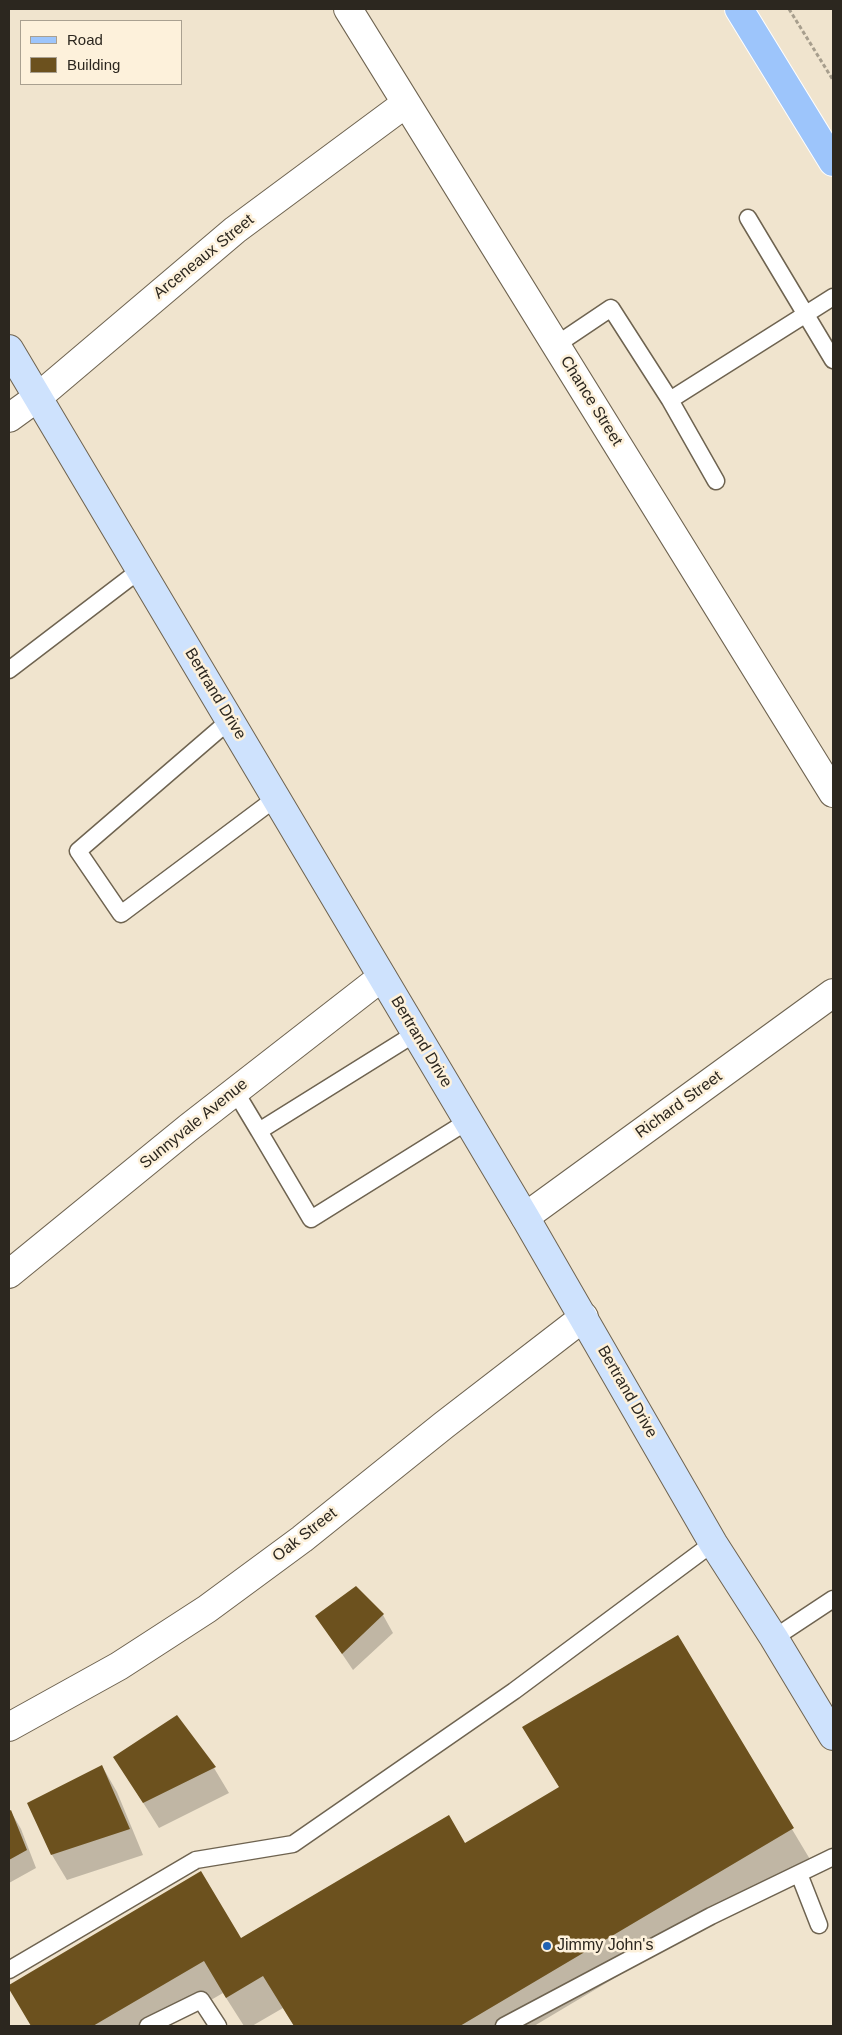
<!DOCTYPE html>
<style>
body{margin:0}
#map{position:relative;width:842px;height:2035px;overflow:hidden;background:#f0e4ce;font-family:Helvetica,sans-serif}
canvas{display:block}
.frame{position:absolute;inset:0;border:10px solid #2c271f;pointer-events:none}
.legend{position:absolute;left:20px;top:20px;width:162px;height:65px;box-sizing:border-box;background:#fdf1db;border:1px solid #a9a090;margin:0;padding:6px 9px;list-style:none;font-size:15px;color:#2c271f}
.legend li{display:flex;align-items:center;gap:10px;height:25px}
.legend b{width:25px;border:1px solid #a9a090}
</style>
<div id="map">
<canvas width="842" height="2035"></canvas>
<div class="frame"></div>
<ul class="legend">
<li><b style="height:6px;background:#9dc5fb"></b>Road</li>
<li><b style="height:14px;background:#6c511e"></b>Building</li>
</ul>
</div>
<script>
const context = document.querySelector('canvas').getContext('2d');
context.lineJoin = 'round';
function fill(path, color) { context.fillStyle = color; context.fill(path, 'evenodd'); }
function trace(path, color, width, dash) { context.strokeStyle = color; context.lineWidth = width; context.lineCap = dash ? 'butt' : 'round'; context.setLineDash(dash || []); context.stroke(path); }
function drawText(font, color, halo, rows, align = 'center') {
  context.font = font + ' Helvetica,sans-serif'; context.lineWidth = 5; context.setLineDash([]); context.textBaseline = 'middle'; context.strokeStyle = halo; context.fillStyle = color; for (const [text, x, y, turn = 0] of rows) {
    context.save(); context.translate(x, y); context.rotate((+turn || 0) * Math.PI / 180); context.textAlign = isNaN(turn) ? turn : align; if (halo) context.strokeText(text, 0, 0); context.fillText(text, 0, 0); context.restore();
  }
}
const shadow = new Path2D(`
 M383,1615L393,1633L353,1670L317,1617Z
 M677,1637L811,1861L534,2026H294L283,2008L252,2026H244L223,1993L166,2026H32L9,1987L200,1873L241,1940L465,1845L560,1788L543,1760Z
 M177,1716L214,1768L229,1793L159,1828L115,1758Z
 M102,1766L117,1792L143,1855L67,1880L52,1855Z
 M11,1812L21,1829L36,1868L9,1883V1813Z`);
const building = new Path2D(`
 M356,1586L384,1614L342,1654L315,1616Z
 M678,1635L794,1828L460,2026H294L263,1976L226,1998L204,1961L93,2026H31L9,1989V1985L201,1871L241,1938L449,1815L465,1843L559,1787L522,1727Z
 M177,1715L216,1767L143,1803L113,1757Z
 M102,1765L130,1829L51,1855L27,1803Z
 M11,1810L27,1850L9,1860V1811Z`);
const path = new Path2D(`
 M789,9L833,80`);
const lane = new Path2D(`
 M748,218L833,360
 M556,345L611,308L670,400L833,297
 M670,400L716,481
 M9,670L140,570
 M230,720L78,851L121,914L276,798
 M416,1033L259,1131L311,1219L468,1121
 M235,1091L259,1131
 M774,1638L833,1599
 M799,1874L819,1925
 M9,1970L196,1860L293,1844L514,1691L713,1543
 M148,2026L201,2000L218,2026
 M504,2026L711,1916L833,1857`);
const street = new Path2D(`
 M348,9L833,793
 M9,418L38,397L235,230L405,104
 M525,1217L833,993
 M9,1274L188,1128L382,977
 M9,1727L119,1666L207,1609L302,1539L444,1425L584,1317`);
const secondary = new Path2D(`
 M9,349L525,1217L713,1543L774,1638L833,1736`);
const primary = new Path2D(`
 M739,9L833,162`);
const markers = [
 [547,1946,5,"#1f62b2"]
];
const streetNames = [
 ["Arceneaux Street",204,257,-39],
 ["Chance Street",591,401,58],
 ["Bertrand Drive",215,694,59],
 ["Bertrand Drive",421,1042,59],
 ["Richard Street",679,1105,-36],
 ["Sunnyvale Avenue",194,1124,-39],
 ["Bertrand Drive",627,1392,60],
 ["Oak Street",305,1535,-38]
];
const poiNames = [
 ["Jimmy John's",557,1946]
];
fill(shadow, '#0003');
fill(building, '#6c511e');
trace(lane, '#6e6350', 19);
trace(street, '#6e6350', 30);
trace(secondary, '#6e6350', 30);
trace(primary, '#fff', 30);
trace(path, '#a79e8d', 3, [4, 2.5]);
trace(lane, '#fff', 16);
trace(street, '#fff', 28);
trace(secondary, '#cee2fd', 28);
trace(primary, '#9dc5fb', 28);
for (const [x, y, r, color] of markers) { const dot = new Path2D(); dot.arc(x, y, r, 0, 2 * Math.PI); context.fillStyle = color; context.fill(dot); trace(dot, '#fdf1db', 2); }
drawText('16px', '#2c271f', '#fdf1db', streetNames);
drawText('16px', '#2c271f', '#fdf1db', poiNames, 'left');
</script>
